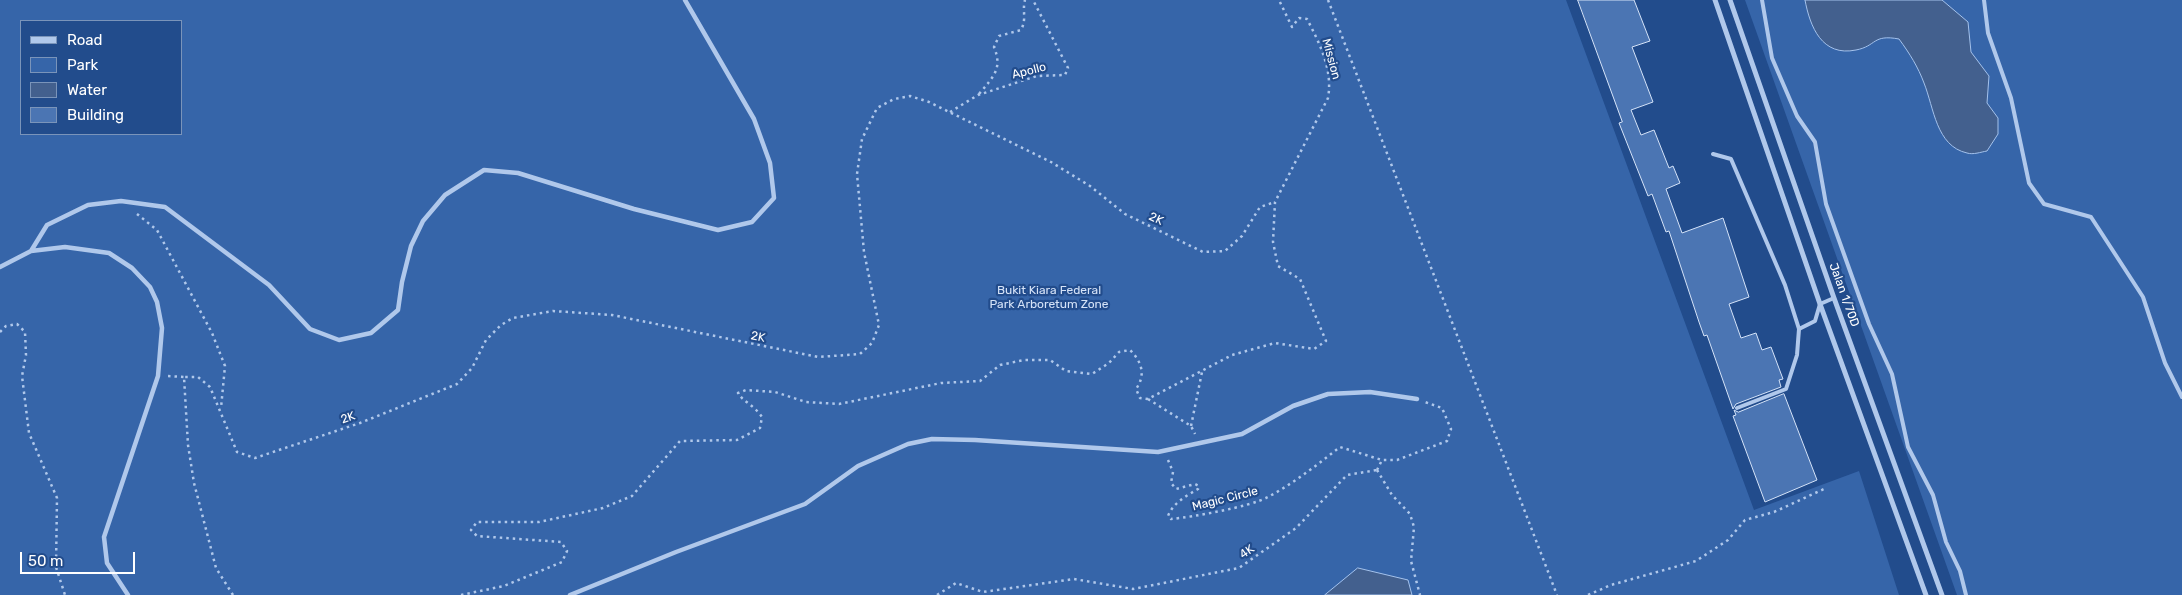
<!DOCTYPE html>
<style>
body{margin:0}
#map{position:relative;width:2182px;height:595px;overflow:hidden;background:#224c8c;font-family:Rubik,sans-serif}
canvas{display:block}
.legend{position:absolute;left:20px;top:20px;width:162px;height:115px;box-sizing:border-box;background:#224c8c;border:1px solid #7a94ba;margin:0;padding:6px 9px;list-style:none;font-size:15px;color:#fff}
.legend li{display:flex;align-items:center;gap:10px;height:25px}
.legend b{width:25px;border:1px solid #7a94ba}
.scale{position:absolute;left:20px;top:552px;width:115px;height:22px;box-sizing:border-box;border:2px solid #fff;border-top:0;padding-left:6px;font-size:15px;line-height:18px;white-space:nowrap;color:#fff;-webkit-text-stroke:4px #224c8c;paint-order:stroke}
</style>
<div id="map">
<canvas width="2182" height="595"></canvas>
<ul class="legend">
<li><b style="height:6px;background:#b0c8eb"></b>Road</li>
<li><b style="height:14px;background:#3665a9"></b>Park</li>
<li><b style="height:14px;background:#43608e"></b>Water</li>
<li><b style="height:14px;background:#4b75b3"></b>Building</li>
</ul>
<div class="scale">50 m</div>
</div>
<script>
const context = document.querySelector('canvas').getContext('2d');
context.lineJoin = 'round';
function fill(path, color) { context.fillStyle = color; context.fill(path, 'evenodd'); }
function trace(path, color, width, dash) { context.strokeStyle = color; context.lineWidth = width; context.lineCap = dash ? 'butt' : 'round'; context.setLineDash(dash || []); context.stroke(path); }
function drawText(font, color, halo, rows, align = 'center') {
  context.font = font + ' Rubik,sans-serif'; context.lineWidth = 4.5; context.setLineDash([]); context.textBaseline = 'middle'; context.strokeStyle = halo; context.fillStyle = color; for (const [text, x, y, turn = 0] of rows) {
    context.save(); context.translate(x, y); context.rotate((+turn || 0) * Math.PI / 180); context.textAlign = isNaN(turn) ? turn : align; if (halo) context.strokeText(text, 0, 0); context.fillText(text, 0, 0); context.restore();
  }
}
const green = new Path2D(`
 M0,0H1566L1754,510L1859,471L1899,595H0ZM21,21H181V134H21Z
 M1745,0H2182V595H1957Z`);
const water = new Path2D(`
 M1805,0H1942L1968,22L1971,52L1989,76L1987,103L1998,118V134L1987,151C1981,152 1973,155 1967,153C1936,146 1934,108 1924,83C1918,67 1910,54 1899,39C1872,34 1877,46 1856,50C1822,57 1810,27 1805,0Z
 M1358,568L1408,580L1412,595H1325Z`);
const building = new Path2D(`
 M1578,0H1634L1650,41L1632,47L1653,102L1631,110L1641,135L1654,130L1669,168L1673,166L1680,183L1666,189L1682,233L1723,218L1749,297L1729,304L1741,338L1756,333L1762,350L1771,347L1783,379L1779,380L1781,387L1736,404L1733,409L1707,335L1704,336L1699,322L1669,231L1666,232L1652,194L1648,196L1619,123L1622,122Z
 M1784,394L1817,480L1765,502L1733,416L1736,415L1734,410L1738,412Z`);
const path = new Path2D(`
 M1328,0L1557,595
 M979,94C993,77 1003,69 994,47L999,36L1021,30C1027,19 1022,11 1025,0
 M950,112L978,95L1037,76L1065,75L1068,68L1033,0
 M137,214L157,230L212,333L225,366L221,408
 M0,332L6,326L17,324L25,332L26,355L22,376L29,433L57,498L56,567L65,595
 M168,376L184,377
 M1148,399L1191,426L1195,434
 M1191,426L1202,372
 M1168,460L1173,472L1171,483L1176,489L1195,484L1199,486L1198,489C1186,496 1173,503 1168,516L1171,519C1193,517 1249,507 1268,497C1294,483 1317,465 1340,447L1382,460
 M1377,470L1382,460H1397L1447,441L1451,429L1442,408L1425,402
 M1377,470L1392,495L1410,514L1414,527L1411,561L1420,595
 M233,595L216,568L194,483L188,445L184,377H198L210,387L237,452L255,458L360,423L457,384L472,368L486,340L501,325L513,318L553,311L612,315L818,357L860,354L872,343L879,325L864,252L857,174L862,139L877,108L894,99L910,96L929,102L1051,162L1090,186L1125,214L1203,252L1225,251L1242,236L1260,207L1275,202
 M461,595L504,586L562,562L567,551L561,542L477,536L471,530L477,522H539L603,508L632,496L680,441L737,440L760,428L762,417C755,406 741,400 738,393L746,390L775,392L806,402L839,404L941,383L980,381L1000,365L1024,360H1050L1066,371L1092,374L1109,363L1119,352L1130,350C1142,362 1146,375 1136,389L1140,398L1148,399L1232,355L1275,343L1314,349L1326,341L1300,279L1278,266L1273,242L1275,202L1328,98C1333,70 1320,44 1307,19L1299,18L1292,27L1279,0
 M937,595L956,583L983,592L1074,579L1133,589L1239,568L1296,528L1347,475L1377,470
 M1588,595L1611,585L1696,561L1728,540L1745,520L1774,512L1824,489`);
const service = new Path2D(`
 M1762,0L1772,58L1797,116L1815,142L1826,204L1869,324L1892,374L1908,447L1933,495L1946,542L1960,571L1966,595
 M1984,0L1988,33L2011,98L2029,183L2044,204L2091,217L2143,297L2165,363L2182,397
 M1713,154L1731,159L1785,285L1799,329L1797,355L1786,389L1737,408
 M1799,329L1815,321L1820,304L1834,298`);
const pedestrian = new Path2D(`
 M31,251L47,225L88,205L121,201L165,207L269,285L310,329L339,340L371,333L398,310L402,282L411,246L423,221L445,195L484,170L518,173L634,209L718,230L752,222L774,198L770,163L754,119L685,0
 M0,267L31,251L65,247L109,253L132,268L150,287L157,302L162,328L158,376L104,537L107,563L128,595
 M570,595L676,552L805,504L858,466L908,444L932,439L975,440L1158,452L1242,434L1293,406L1328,394L1370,392L1417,399`);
const minor = new Path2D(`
 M1715,0L1820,304L1926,595
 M1730,0L1834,298L1942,595`);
const streetNames = [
 ["Mission",1331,59,75],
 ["Apollo",1029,71,-14],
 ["2K",1156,219,26],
 ["Jalan 1/70D",1844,295,70],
 ["2K",758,337,11],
 ["2K",348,418,-19],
 ["Magic Circle",1225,499,-14],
 ["4K",1247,552,-36]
];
const parkNames = [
 ["Bukit Kiara Federal",1049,291],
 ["Park Arboretum Zone",1049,305]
];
fill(green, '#3665a9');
fill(water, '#43608e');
trace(water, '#a4c2ec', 1);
fill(building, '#4b75b3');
trace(building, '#d5e3f8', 1);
trace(path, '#b0c8eb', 2.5, [2.5, 4]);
trace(service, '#b0c8eb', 4);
trace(pedestrian, '#b0c8eb', 4.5);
trace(minor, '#b0c8eb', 5);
drawText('12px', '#fff', '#224c8c', streetNames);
drawText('12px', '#d5e3f8', '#224c8c', parkNames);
</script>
